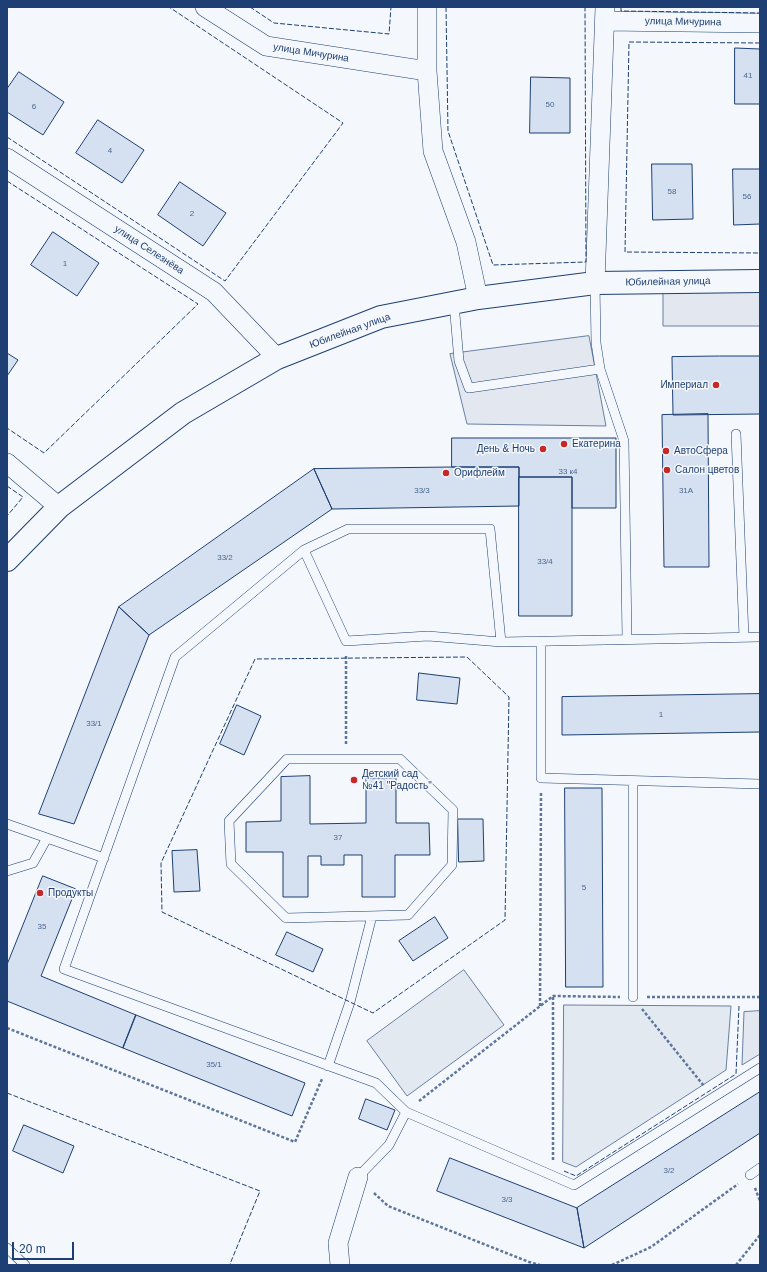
<!DOCTYPE html>
<meta charset="utf-8">
<style>
body{margin:0}
#map{position:relative;width:767px;height:1272px;overflow:hidden;background:#f4f7fb;font-family:Helvetica,sans-serif}
canvas{display:block}
.frame{position:absolute;inset:0;border:8px solid #1d3f73;pointer-events:none}
.scale{position:absolute;left:12px;top:1242px;width:62px;height:18px;box-sizing:border-box;border:2px solid #1d3f73;border-top:0;padding-left:5px;font-size:12px;line-height:14px;white-space:nowrap;color:#1d3f73;-webkit-text-stroke:3px #f4f7fb;paint-order:stroke}
</style>
<div id="map">
<canvas width="767" height="1272"></canvas>
<div class="frame"></div>
<div class="scale">20 m</div>
</div>
<script>
const context = document.querySelector('canvas').getContext('2d');
context.lineJoin = 'round';
function fill(path, color) { context.fillStyle = color; context.fill(path, 'evenodd'); }
function trace(path, color, width, dash) { context.strokeStyle = color; context.lineWidth = width; context.lineCap = dash ? 'butt' : 'round'; context.setLineDash(dash || []); context.stroke(path); }
function drawText(font, color, halo, rows, align = 'center') {
  context.font = font + ' Helvetica,sans-serif'; context.lineWidth = 3; context.setLineDash([]); context.textBaseline = 'middle'; context.strokeStyle = halo; context.fillStyle = color; for (const [text, x, y, turn = 0] of rows) {
    context.save(); context.translate(x, y); context.rotate((+turn || 0) * Math.PI / 180); context.textAlign = isNaN(turn) ? turn : align; if (halo) context.strokeText(text, 0, 0); context.fillText(text, 0, 0); context.restore();
  }
}
const green = new Path2D(`
 M464,970L504,1025L407,1096L367,1041Z
 M564,1005L731,1006L726,1070L576,1167L563,1162Z`);
const parking = new Path2D(`
 M760,290V326H663V291Z
 M589,336L606,426L467,424L450,354Z
 M760,1011V1054L742,1065L744,1012Z`);
const building = new Path2D(`
 M735,48L760,49V104H735Z
 M19,72L64,102L43,135L7,112V89Z
 M531,77L570,78V133H530Z
 M98,120L144,150L122,183L76,153Z
 M652,164H692L693,219L653,220Z
 M733,169H760V224L734,225Z
 M180,182L226,213L203,246L158,215Z
 M53,232L99,263L77,296L31,265Z
 M7,353L18,360L7,376Z
 M720,356H760V414L673,415L672,357Z
 M708,414L709,567H664L662,415Z
 M452,438H616V508H572V477H519V467H452Z
 M452,467H519V506L332,509L314,469Z
 M314,469L332,509L149,635L119,607Z
 M519,477H572V616H519Z
 M119,607L149,635L74,824L39,814Z
 M419,673L460,678L457,704L417,700Z
 M760,694V732L562,735V697Z
 M237,705L261,716L244,755L220,744Z
 M310,776V824L366,823V778H396V823H429L430,855H395V897H362V855H344V865H321V856H308V897H283V852H246V822L281,821V777Z
 M565,788H602L603,987H566Z
 M458,819H483L484,861L459,862Z
 M197,850L200,891L174,892L172,851Z
 M43,876L76,889L41,976L136,1015L123,1048L7,1001V965Z
 M435,917L448,938L413,961L399,941Z
 M287,932L323,949L313,972L276,955Z
 M136,1015L305,1083L292,1116L123,1048Z
 M760,1092V1133L584,1248L577,1208Z
 M366,1099L395,1110L387,1130L359,1119Z
 M24,1125L74,1146L63,1173L13,1151Z
 M450,1158L577,1208L584,1248L437,1191Z`);
const path = new Path2D(`
 M346,744V655
 M553,997V1160
 M647,997H760
 M540,1006L541,793
 M642,1009L704,1086
 M7,1028L295,1142L322,1079
 M419,1101L553,996L620,997
 M755,1188L760,1201
 M374,1193L388,1206L529,1262L540,1265
 M612,1265L651,1247L738,1184
 M736,1265L760,1235`);
const lane = new Path2D(`
 M595,283L596,343L600,369L624,441L627,639
 M454,303L459,361L469,388L600,369
 M736,434L744,637
 M304,550L346,641L428,636L501,642L760,637
 M541,641V778L760,784
 M501,642L490,529H348L304,550L175,657L64,969L376,1083L406,1112L574,1185L760,1068
 M287,759H400L453,810L452,865L408,915L286,918L231,864L229,821Z
 M7,824L104,858
 M7,871L33,863L47,838
 M633,997V782
 M328,1066L350,1002L372,916
 M750,1175L760,1168
 M358,1177L389,1145L406,1112
 M7,1248L25,1265`);
const street = new Path2D(`
 M205,7L266,46L427,71
 M427,7V71L433,151L466,242L478,298
 M605,21L760,23
 M7,158L214,292L277,358
 M595,283L605,7
 M7,463L59,507
 M340,1265L338,1243L358,1177`);
const secondary = new Path2D(`
 M7,560L59,507L183,413L277,358L381,317L478,298L595,283L760,281`);
const fence = new Path2D(`
 M250,7L274,23L389,34L391,7
 M446,7L448,131L493,265L586,262L585,7
 M621,7V11L760,13
 M760,43L629,42L625,252L760,253
 M7,137L225,281L343,123L169,7
 M7,181L198,304L44,453L7,428
 M7,486L23,497L7,516
 M467,657L509,697L505,920L373,1013L162,912L161,863L255,659Z
 M7,1093L260,1191L230,1264L233,1265
 M564,1171L576,1176L736,1074L739,1006`);
const markers = [
 [716,385,4,"#c62828"],
 [564,444,4,"#c62828"],
 [543,449,4,"#c62828"],
 [666,451,4,"#c62828"],
 [667,470,4,"#c62828"],
 [446,473,4,"#c62828"],
 [354,780,4,"#c62828"],
 [40,893,4,"#c62828"]
];
const numberNames = [
 ["41",748,76],
 ["50",550,105],
 ["6",34,107],
 ["4",110,151],
 ["58",672,192],
 ["56",747,197],
 ["2",192,214],
 ["1",65,264],
 ["33 к4",568,472],
 ["33/3",422,491],
 ["31А",686,491],
 ["33/2",225,558],
 ["33/4",545,562],
 ["1",661,715],
 ["33/1",94,724],
 ["37",338,838],
 ["5",584,888],
 ["35",42,927],
 ["35/1",214,1065],
 ["3/2",669,1171],
 ["3/3",507,1200]
];
const streetNames = [
 ["улица Мичурина",683,22,1],
 ["улица Мичурина",311,53,9],
 ["улица Селезнёва",149,250,33],
 ["Юбилейная улица",668,282,-1],
 ["Юбилейная улица",350,331,-20]
];
const poiNames = [
 ["Империал",708,385,"right"],
 ["Екатерина",572,444],
 ["День & Ночь",535,449,"right"],
 ["АвтоСфера",674,451],
 ["Салон цветов",675,470],
 ["Орифлейм",454,473],
 ["Детский сад",362,774],
 ["№41 \"Радость\"",362,786],
 ["Продукты",48,893]
];
fill(green, '#e3e9f0');
trace(green, '#687fa3', 1);
fill(parking, '#e3e8f0');
trace(parking, '#687fa3', 1);
fill(building, '#d5e0f0');
trace(building, '#1d3f73', 1);
trace(lane, '#1d3f73', 10);
trace(street, '#1d3f73', 20);
trace(secondary, '#1d3f73', 24);
trace(path, '#5e769c', 2.5, [3, 2]);
trace(lane, '#f4f7fb', 9);
trace(street, '#f4f7fb', 19);
trace(secondary, '#f4f7fb', 22);
trace(fence, '#1d3f73', 1, [5, 2]);
for (const [x, y, r, color] of markers) { const dot = new Path2D(); dot.arc(x, y, r, 0, 2 * Math.PI); context.fillStyle = color; context.fill(dot); trace(dot, '#f4f7fb', 1.5); }
drawText('8px', '#4b6792', null, numberNames);
drawText('10px', '#1d3f73', '#f4f7fb', streetNames);
drawText('10px', '#1d3f73', '#f4f7fb', poiNames, 'left');
</script>
